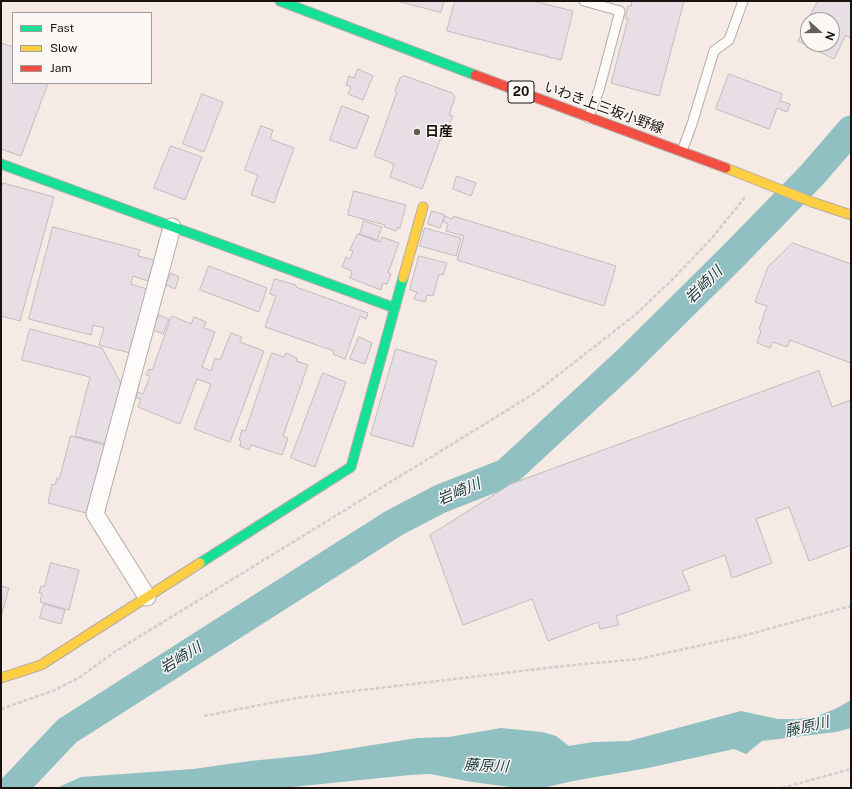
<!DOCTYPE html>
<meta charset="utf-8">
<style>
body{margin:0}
#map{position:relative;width:852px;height:789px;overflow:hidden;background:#f5eae4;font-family:"Public Sans",sans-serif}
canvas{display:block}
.frame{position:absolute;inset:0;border:2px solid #19120e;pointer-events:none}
.legend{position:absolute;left:12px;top:12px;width:140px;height:72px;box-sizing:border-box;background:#fcf8f6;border:1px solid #a19c99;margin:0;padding:5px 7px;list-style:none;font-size:12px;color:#19120e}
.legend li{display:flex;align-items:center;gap:8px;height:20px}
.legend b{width:20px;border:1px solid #a19c99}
.north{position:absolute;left:800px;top:12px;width:40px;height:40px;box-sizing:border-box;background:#fcf8f6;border:1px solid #a19c99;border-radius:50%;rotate:111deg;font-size:11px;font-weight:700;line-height:16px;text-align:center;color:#19120e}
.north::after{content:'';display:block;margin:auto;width:14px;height:18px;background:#665e59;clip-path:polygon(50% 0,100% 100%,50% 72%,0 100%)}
</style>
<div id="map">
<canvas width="852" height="789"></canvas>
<div class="frame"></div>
<ul class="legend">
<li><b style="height:5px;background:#16e098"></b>Fast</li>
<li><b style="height:5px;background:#ffcf43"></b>Slow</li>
<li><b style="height:5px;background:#f24e42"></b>Jam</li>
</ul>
<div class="north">N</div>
</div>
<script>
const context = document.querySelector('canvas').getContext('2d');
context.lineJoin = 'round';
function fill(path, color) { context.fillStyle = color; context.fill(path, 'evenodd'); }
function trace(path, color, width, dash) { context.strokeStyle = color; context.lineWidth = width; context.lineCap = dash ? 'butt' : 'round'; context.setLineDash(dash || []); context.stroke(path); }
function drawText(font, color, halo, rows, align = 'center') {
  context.font = font + ' "Public Sans","Noto Sans JP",sans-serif'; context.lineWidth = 3; context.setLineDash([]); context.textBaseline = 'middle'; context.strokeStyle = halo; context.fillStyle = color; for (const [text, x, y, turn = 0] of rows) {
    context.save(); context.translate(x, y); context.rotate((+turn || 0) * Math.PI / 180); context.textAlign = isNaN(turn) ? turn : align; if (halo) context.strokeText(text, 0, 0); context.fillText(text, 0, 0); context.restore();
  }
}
const water = new Path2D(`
 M851,700V728L836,732L762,741L746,754L734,749L648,768L573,781L547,787H510L472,782L430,774L410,775L282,788H52L59,787L81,777L193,769L250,761L310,755L417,738L449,737L501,728L542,732L556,736L569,746L593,742L629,741L741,711L778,719H796L815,717L837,708Z`);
const river = new Path2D(`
 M13,788L67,731L394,523L440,499L506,473L626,362L735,254L812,175L851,130`);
const building = new Path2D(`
 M397,1H444L441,12Z
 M455,1H533L573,11L561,60L447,31Z
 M632,1H684L659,96L611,83L628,19L625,18L628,6H631Z
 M818,1H851V38L846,35L834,59L798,41L808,21V44H832V20H808Z
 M1,43L13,47V83H48L21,156L1,149Z
 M358,69L373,76L363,100L348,94L351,87L346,85L349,76L354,78Z
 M729,74L782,94L780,101L790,104L787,112L777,108L769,129L716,109Z
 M405,76L452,93L455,97L449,115L453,116L449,125L446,124L422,189L390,177L394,164L374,156L397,92L395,91L400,78Z
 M202,94L223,102L204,152L183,144Z
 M342,106L369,116L356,149L330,140Z
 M261,126L273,130L270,139L294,148L274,203L251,195L258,175L245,170Z
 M171,146L202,157L185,200L154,188Z
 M457,176L476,183L471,196L453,189Z
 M3,183L54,197L20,321L1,316V190Z
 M354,191L406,205L400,228H397L396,231L384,227L385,225L348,215Z
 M432,211L445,215L440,228L428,224Z
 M445,216L452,219L453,216L616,266L604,306L457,260L464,236L446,231L448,224L444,222Z
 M364,221L382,227L377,240L360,234Z
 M53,227L140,250L138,256L154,260L148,281L133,276L131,284L147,289L130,353L99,345L104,328L93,325L91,335L29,319Z
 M425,228L461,238L456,256L420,246Z
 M358,234L380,242L382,237L399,243L388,273L391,274L387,284L383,283L381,290L350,278L352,271L342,267L346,257L350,259L353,251L350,250Z
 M793,243L851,264V363L790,340L787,347L773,342L770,348L757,343L761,331L759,329L767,306L755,302L768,267Z
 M419,256L447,263L443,275L439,274L433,296L427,295L425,302L414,299L417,292L410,290Z
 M209,266L267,288L259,312L200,290Z
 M171,273L179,277L175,289L166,285Z
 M275,279L296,285V287L368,313L366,319L360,316L345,359L333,354L334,351L265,327L276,296L270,294Z
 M159,315L169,319L163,334L153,330Z
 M172,316L191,324L194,317L206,322L204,328L215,332L202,367L211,371L215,358L220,360L231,333L242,337L240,342L264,351L230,442L194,429L211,384L197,379L180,424L138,407L141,399L136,398L138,392L143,394L150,376L146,375L149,369L152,370Z
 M30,329L102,348L121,383L106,444L75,436L90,377L22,360Z
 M359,337L372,343L365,364L350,359Z
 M396,349L437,361L413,447L371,435Z
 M272,353L284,357L286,353L297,358L296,361L308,365L283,436L288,438L282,455L251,445L249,450L240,446L241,441L239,440L242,430L245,431Z
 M819,371L832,407L851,400V545L809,561L789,507L756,519L772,563L732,578L725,555L682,571L690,590L616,616L619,625L600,629L598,622L548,641L532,599L463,625L430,535L511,484Z
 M323,373L346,382L315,467L291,458Z
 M71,436L105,445L86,513L48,503L52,484L55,485L57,478L59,479Z
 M51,563L79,570L69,610L40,602L42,593H39L41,586L44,587Z
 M1,586L9,588L1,617Z
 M44,604L65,610L61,624L40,618Z`);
const path = new Path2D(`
 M1,709L55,690L80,677L116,651L535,393L635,315L674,278L711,239L746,196
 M204,716L296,698L563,666L639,659L743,636L851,606
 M782,788L851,769`);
const lane = new Path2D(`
 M584,1L620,11L599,90L588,118
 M682,151L692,124L714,51L729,40L743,1`);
const street = new Path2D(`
 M147,597L95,514L172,227`);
const fast = new Path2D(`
 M280,1L475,75
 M1,164L395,308
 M200,563L351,467L403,278`);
const slow = new Path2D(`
 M726,168L812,202L851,215
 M403,278L423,207
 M1,678L41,665L200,563`);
const jam = new Path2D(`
 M475,75L726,168`);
const markers = [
 [417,132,4,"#665e59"]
];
const shields = [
 [521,92,26]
];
const shieldNames = [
 ["20",521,92]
];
const streetNames = [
 ["いわき上三坂小野線",604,108,20]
];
const poiNames = [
 ["日産",425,132]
];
const waterNames = [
 ["岩崎川",704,285,-45],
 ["岩崎川",459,492,-23],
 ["岩崎川",181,658,-32],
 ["藤原川",807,727,-13],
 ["藤原川",486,766,3]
];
fill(water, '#90c0c2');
trace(river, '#90c0c2', 29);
fill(building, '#e7dee6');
trace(building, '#c2bcbd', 1);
trace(lane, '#b5aca8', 11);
trace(street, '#b5aca8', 19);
trace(fast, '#b5aca8', 11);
trace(slow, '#b5aca8', 11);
trace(jam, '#b5aca8', 11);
trace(path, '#d1cfcd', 2.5, [4, 2]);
trace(lane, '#fefcfb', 9);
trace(street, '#fefcfb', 17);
trace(fast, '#16e098', 9);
trace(slow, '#ffcf43', 9);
trace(jam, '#f24e42', 9);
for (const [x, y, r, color] of markers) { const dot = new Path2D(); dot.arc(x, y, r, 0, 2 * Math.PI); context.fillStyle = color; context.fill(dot); trace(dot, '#fcf8f6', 1.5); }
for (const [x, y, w] of shields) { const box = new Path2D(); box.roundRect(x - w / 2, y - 11, w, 22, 3); context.fillStyle = '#fcf8f6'; context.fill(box); trace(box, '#19120e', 1); }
drawText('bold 13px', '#19120e', null, shieldNames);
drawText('14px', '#19120e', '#fcf8f6', streetNames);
drawText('bold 14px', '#19120e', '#fcf8f6', poiNames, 'left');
drawText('italic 15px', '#173b3e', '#fcf8f6', waterNames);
</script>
